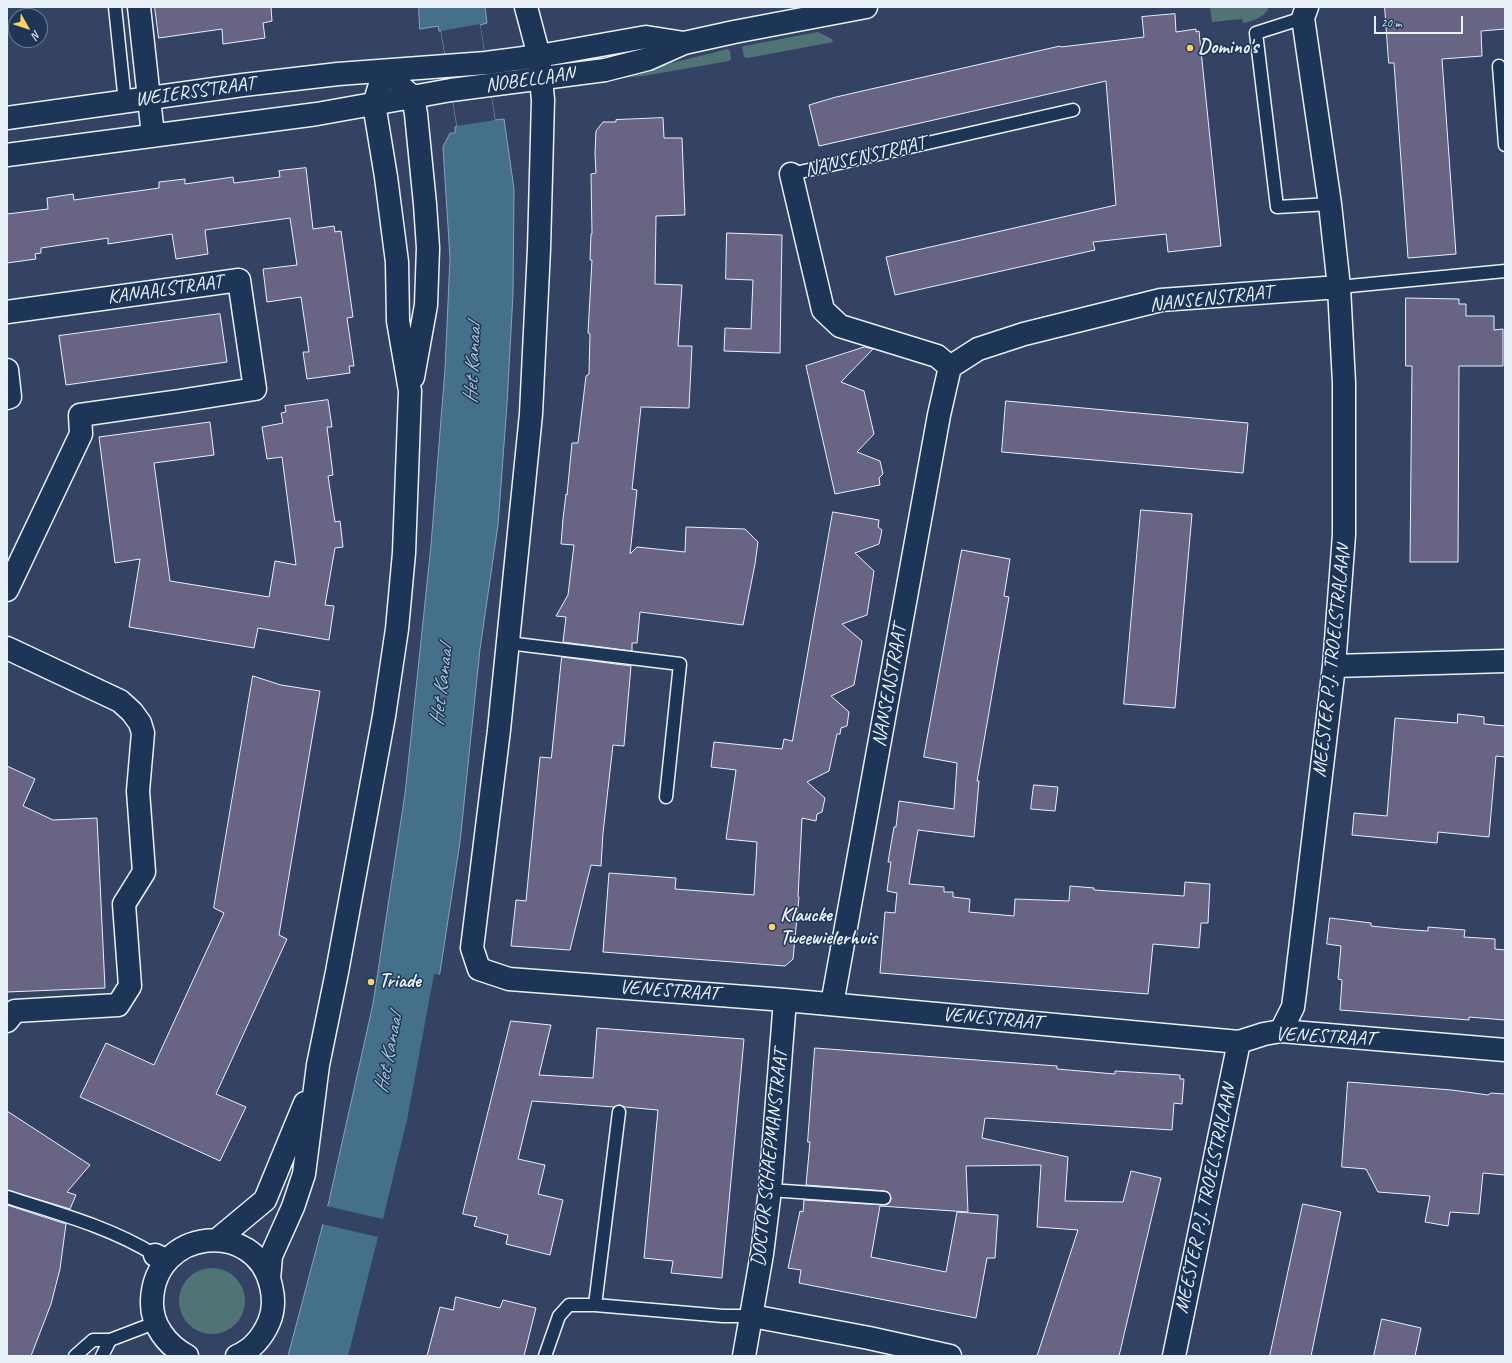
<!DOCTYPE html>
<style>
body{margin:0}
#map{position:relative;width:1512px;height:1363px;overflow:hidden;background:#344364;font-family:Caveat,sans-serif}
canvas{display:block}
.frame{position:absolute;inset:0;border:8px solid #e8f1f8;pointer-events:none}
.north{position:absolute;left:8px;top:8px;width:40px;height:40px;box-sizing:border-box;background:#1d3557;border:1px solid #6e8097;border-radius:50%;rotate:129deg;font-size:11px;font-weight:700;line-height:16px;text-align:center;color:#e8f1f8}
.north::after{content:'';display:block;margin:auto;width:14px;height:18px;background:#ffd166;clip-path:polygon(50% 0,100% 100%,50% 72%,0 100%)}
.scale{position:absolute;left:1374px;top:16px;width:89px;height:18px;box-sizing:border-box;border:2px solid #e8f1f8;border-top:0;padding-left:5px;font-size:12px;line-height:14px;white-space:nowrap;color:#e8f1f8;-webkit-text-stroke:3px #1d3557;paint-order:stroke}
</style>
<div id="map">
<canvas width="1512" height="1363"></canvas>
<div class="frame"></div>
<div class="north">N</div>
<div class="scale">20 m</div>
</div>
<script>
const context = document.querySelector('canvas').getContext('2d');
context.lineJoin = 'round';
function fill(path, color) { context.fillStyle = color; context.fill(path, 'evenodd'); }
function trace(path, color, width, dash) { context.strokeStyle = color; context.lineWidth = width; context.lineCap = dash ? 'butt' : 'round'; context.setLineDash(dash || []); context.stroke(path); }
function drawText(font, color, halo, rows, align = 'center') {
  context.font = font + ' Caveat,sans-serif'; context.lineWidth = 3; context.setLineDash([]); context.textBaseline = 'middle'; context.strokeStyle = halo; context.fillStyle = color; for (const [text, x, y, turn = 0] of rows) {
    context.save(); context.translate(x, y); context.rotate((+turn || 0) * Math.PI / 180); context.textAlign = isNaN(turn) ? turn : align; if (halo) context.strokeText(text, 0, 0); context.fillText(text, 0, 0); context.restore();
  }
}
const green = new Path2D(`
 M1210,7H1267L1268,10C1261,18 1254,21 1243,23L1242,19L1212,22Z
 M818,32L832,39L833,42L748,58L744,57L742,47L744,46Z
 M728,49L730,51L731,59L729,61L643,76L603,80Z
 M179 1301a33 33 0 1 1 66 0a33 33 0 1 1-66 0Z`);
const water = new Path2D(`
 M419,7H485L487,23L480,25L495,120L504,119L514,189L513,294L507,404L498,525L480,649L460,842L440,972L403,1150L353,1356H288L329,1201L373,1004L405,794L431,545L445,369L450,258L443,147L450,133H455V127L457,126L441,31H439L438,26L420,29Z`);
const pier = new Path2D(`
 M480,24L495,120L457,126L441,31Z
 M434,974L441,975L405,1150L355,1356H348L378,1237L322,1224L326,1206L383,1219L407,1120Z`);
const building = new Path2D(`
 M155,7H271L272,21L263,23L265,38L223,44L222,29L159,38Z
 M1385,7H1505V29L1481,31L1482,56L1442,59L1456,254L1408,258L1394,63H1389Z
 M1175,14L1176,32L1196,29V32L1199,31L1221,246L1168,252L1166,234L1093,242L1095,250L895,295L886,257L1116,205L1106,81L819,146L809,105L836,97L1060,46L1061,47L1144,37L1142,17Z
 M663,118L664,138H682L685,215L656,216L655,284L682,285L678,346H692L689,408L641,407L632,489L637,490L630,554L637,547L685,552L686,527L745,529L758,542L755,564L743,625L640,612L637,643H632V651L563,642L566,617L556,616L568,595L574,545L561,544L563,519L566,494L567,495L572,443H578L586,376L589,374L590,334L588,333L592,260H590L591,234H592L591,174L596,173L595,154L596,131L603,122H616V120Z
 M306,168L313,229L334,226L335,232L341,231L353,317L347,318L354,366H349L350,373L307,379L303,352H309L301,297L267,302L263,269L297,265L290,218L205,230L208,254L176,259L172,234L108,244V238L41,248V253L35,254L36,259L7,263V214L48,209L47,198L73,194L74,200L159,188V182L185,179V184L233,177L234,183L280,177L279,171Z
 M727,233L782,235L780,353L724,351L725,328L751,329L752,304L753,280L726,279Z
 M1406,298L1459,299V304H1466V316H1494V330L1503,329V366H1459L1458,562H1410L1412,366H1406Z
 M220,314L227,362L66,385L59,336Z
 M865,347L873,349L841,382L864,391L874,434L857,452L880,461L883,474L879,478L880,485L835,494L806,366Z
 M328,400L332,427H327L333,475L328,476L335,522L340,521L343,547L335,548L325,605L334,606L329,640L258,628L254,648L129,627L140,559L115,563L99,437L210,422L214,455L154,463L170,581L269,597L275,561L296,565L282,457L267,459L262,427L283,423L281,413L286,412L285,406Z
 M1006,401L1248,423L1243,473L1002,452Z
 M1141,510L1192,514L1175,708L1124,704Z
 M833,512L879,520L878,527L882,530L879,544L855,553L874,571L867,615L842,624L862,641L854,685L831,696L849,712L847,726L841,728L840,734H837L829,771L807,782L825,798L822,812L817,814L816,821L802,818L798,897H799L793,959L785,966L603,952L609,873L676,878L675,889L754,895L757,842L726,839L736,770L711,767L714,742L782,749L784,739L792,741Z
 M962,550L1010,559L1004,596L1009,597L977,781H979L974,837L918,830L909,884L944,887V892H953V897L970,899L969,912L1014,916L1015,899L1069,901L1070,886L1094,888V890L1184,896L1185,882L1210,884L1208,923H1201L1199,948L1153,944L1148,994L880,973L885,912L895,913L897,893L887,891L891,862H888L894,827H896L899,801L954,809L957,763L924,757Z
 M562,657L631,666L624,746L613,745L603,833L601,866L591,865L570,950L511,946L516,900L526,901L540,757L551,758Z
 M253,676L281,685L320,691L279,935L287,939L216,1094L246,1107L220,1161L80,1097L106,1043L154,1065L224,913L214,908Z
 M1458,714L1484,717V724L1505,726V757L1496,756L1489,837L1438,832L1437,843L1352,835L1354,813L1387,816L1395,718L1457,723Z
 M7,766L35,779L23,806L53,820L97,818L105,988L7,992Z
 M1034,785L1058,787L1055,811L1031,809Z
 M1330,918L1371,923V926L1400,929L1428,931V927L1465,930L1464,937L1495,939V949L1505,950V1020L1469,1017V1020L1340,1010L1342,980L1338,979L1341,946L1327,944Z
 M511,1021L551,1025L539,1075L593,1078L597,1028L744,1039L722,1278L671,1273L673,1261L644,1258L658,1110L625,1107L620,1105L614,1107L532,1101L518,1159L545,1165L538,1194L563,1200L550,1255L506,1244L508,1235L474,1226L477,1217L463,1214Z
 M815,1048L1057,1066V1069L1115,1074V1071L1180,1075V1079H1184L1182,1104L1174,1103L1172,1130L985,1118L982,1138L1068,1157L1065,1201L1123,1202L1131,1171L1161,1178L1119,1356H1037L1078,1230L1037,1227L1041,1165L966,1166L968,1212L880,1206L871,1257L946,1272L957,1212L998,1215L995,1258H987L976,1318L799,1283L801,1270L788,1268L800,1211L803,1212L804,1200L883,1205L890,1202L891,1198L888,1192L885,1191L806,1185L810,1142H808Z
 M1348,1082L1452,1090L1488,1095L1491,1093L1505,1094V1175L1483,1173L1479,1214L1450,1212L1448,1226L1425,1222L1430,1196L1378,1192L1366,1169L1342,1167Z
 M7,1111L90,1165L67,1192L76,1195L70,1209L7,1190Z
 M1303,1204L1341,1212L1317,1327L1311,1356H1270Z
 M7,1205L66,1224L60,1269L51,1304L31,1356H7Z
 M456,1297L500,1308L503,1300L536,1308L524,1356H427L440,1307L453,1310Z
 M1382,1319L1421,1328L1415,1356H1374Z`);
const lane = new Path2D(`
 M115,7L125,102
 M1303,18L1256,33L1277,207L1330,204
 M1499,66L1505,145
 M791,174L1073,110
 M1339,287L1505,271
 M508,643L680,664L666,797
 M619,1112L595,1305L723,1316H752
 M770,1190L884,1198
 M7,1197C57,1213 110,1227 155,1255
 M75,1356L93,1340H110L144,1327
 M102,1356L110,1340
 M545,1356L559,1316L569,1305H595`);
const street = new Path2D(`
 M139,7L153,135
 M526,7L539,56L543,100L539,249L531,414L499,730L472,948L479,969L509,979L785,1000L1239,1042L1264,1034L1281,1031L1505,1050
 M791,174L823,310L840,326L937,356L950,367
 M7,312L239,280L255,389L179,401L80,415L81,434L7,590
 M7,370L10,397L7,398
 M7,648L120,701L132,712L140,723L143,733L138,791L144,872L124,904L130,986L118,1005L15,1011L7,1021
 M1334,666L1505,661
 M832,1004L939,415L950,367L978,349L1024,334L1161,300L1339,287
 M1281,1031L1293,1007L1295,992L1334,666L1344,535V383L1339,287L1330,204L1303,18L1307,7
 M155,1255L166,1260
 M752,1316L869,1338L950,1356
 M744,1356L762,1254L770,1190L785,1000
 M1174,1356L1239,1042`);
const secondary = new Path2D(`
 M401,87L413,97L416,114L425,204L428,248L426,305L413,377
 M7,118L243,85L338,74L486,63L539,56L646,37L684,43
 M7,155L317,114L451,90L605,70L648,59L684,43L734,32L866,7
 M217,1240L265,1200L305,1103
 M269,1279L271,1256L293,1207L304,1174L318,1065L337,972L384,716L397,629L404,553L410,391L398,321L397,262L386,177L374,104L384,72
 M187,1356C167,1345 151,1325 152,1301C154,1228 256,1218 271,1286C274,1298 274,1310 269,1322C263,1336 252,1350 237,1356`);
const markers = [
 [1190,48,4,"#ffd166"],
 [772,927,4,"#ffd166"],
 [371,982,4,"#ffd166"]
];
const poiNames = [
 ["Domino's",1198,48],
 ["Klaucke",780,916],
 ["Tweewielerhuis",780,939],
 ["Triade",379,982]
];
const streetNames = [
 ["NOBELLAAN",530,80,-8],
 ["WEIERSSTRAAT",195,92,-8],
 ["NANSENSTRAAT",865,157,-13],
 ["KANAALSTRAAT",165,290,-8],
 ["NANSENSTRAAT",1211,299,-6],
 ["MEESTER P.J. TROELSTRALAAN",1332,661,-84],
 ["NANSENSTRAAT",890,686,-80],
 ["VENESTRAAT",669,991,4],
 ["VENESTRAAT",992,1019,5],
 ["VENESTRAAT",1325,1037,3],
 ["DOCTOR SCHAEPMANSTRAAT",770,1158,-84],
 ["MEESTER P.J. TROELSTRALAAN",1206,1199,-78]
];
const waterNames = [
 ["Het Kanaal",473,364,-87],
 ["Het Kanaal",442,686,-83],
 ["Het Kanaal",389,1054,-79]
];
fill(green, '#507475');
fill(water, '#45708c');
trace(water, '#86a4b7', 1);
fill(pier, '#344364');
fill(building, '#686483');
trace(building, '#e8f1f8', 1);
trace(lane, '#e8f1f8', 15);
trace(street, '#e8f1f8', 25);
trace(secondary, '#e8f1f8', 25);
trace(lane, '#1d3557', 12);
trace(street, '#1d3557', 22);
trace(secondary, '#1d3557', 22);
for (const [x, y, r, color] of markers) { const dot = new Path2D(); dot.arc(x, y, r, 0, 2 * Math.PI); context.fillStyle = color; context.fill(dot); trace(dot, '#1d3557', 1.5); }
drawText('bold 20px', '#e8f1f8', '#1d3557', poiNames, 'left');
drawText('20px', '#e8f1f8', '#1d3557', streetNames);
drawText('italic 21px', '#afc4d2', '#1d3557', waterNames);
</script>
